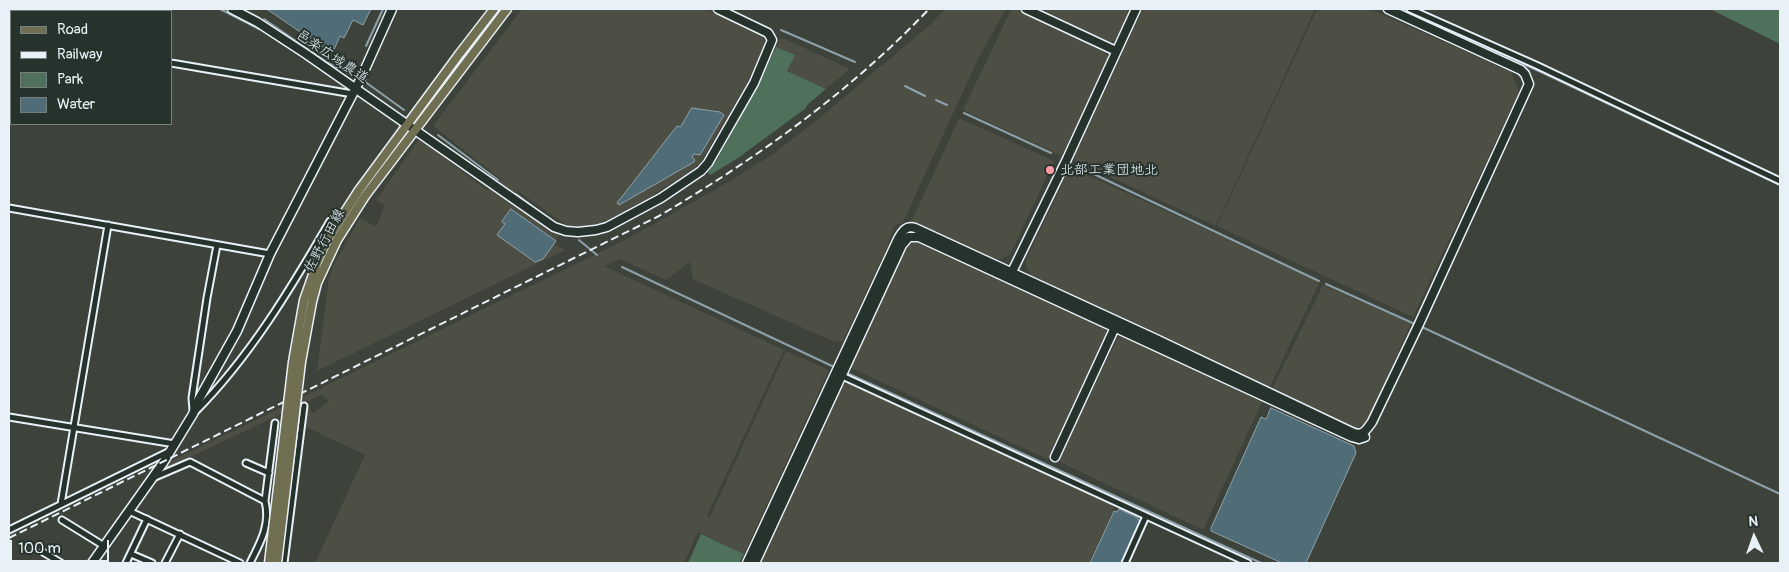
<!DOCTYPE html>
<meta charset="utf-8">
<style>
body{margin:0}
#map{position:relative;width:1789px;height:572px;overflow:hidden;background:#3d433a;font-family:Pangolin,sans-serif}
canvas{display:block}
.frame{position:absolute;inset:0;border:10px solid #e8f1f8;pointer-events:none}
.legend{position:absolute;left:10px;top:10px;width:162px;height:115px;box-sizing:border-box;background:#26332d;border:1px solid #747f7e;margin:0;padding:6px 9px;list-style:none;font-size:15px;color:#e8f1f8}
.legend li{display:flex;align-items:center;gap:10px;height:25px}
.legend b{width:25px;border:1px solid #747f7e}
.north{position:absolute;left:1729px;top:512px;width:50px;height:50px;-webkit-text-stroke:4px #26332d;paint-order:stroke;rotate:357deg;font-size:14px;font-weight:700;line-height:20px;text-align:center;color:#e8f1f8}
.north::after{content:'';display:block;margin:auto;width:18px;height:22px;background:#e8f1f8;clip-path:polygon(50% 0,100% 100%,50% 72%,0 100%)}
.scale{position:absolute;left:10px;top:540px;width:99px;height:22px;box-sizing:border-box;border:2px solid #e8f1f8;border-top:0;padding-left:6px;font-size:15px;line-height:18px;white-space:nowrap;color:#e8f1f8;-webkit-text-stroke:4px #26332d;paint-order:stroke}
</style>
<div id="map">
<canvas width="1789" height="572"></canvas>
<div class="frame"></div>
<ul class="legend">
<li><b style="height:6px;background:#716f52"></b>Road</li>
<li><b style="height:6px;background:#e8f1f8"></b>Railway</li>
<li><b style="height:14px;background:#4f715c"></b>Park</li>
<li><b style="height:14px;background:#506c76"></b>Water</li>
</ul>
<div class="north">N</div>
<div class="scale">100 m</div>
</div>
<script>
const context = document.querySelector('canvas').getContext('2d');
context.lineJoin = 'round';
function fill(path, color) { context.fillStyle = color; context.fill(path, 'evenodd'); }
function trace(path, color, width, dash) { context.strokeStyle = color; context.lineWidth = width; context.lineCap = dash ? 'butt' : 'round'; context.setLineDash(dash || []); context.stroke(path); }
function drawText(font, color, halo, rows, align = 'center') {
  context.font = font + ' Pangolin,"Klee One",sans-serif'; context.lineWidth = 4; context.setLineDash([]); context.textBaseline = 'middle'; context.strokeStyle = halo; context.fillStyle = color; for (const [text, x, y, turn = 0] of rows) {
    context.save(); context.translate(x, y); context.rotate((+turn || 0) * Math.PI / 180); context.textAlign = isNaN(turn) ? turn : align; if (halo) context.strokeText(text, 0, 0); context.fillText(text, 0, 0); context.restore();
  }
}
const built = new Path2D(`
 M522,9H706L763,35L765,43L747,83L702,160L695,168L647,199L605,222L581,228H570L518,191L514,196L497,184L501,179L433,126Z
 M945,9H1006L980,55L903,222L894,226L887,247L843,341L835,342L693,279L690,262L666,280L620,259L604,266L784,350L707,516L710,517L786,351L829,370L744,554L698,532L684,563H315L365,455L304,426L307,405L313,413L329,401L321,395L161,471L167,463L625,240L720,187L773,154L816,121L931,24Z
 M1017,9L1105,50L1108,57L1062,156L963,110L1011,10Z
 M1036,9H1131L1116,40L1110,42Z
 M1143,9H1315L1216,226L1075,161L1074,157Z
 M1317,9H1370L1511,72L1519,92L1413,317L1217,226Z
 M780,39H785L850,69L826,89L787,71L794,55L776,47Z
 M961,119L1054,161L1010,255L997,260L911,222L958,121Z
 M418,141H423L486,190L494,189L560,235L554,244L565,250L317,371L329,278L334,265L360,218L376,227L385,205L376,200Z
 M1070,167L1318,281L1319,284L1269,388L1030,275L1025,262Z
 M916,242L1105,328L1107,336L1049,460L851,368L905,246Z
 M1323,285L1411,323L1366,425L1358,429L1272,389Z
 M1123,336L1262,402L1203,530L1058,461L1117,339Z
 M849,383L1115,506L1089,563H761L843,385Z`);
const green = new Path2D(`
 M1710,9H1780V44Z
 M776,47L795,55L787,71L826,89L807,105L806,108L738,158L710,175L708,172L717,160L760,81Z
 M701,534L744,554L739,563H688Z`);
const water = new Path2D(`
 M267,9H371L363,25L353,20L344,38L340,36L333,52L321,46Z
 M692,108L720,112L724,115L700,155L694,154L692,157L695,160L694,162L619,205L617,203L677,126L680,127Z
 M511,209L556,241L543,259L535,262L497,235L505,224L502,222Z
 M1271,408L1354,446L1356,453L1306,563H1282L1211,531V528L1261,417L1266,419Z
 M1119,509L1138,518L1140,523L1121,563H1090L1114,511L1117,512Z`);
const stream = new Path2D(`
 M220,9L259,29
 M1402,9L1541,72L1780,185
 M264,19L328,63L352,75
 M781,30L855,62
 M366,46L383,9
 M364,81L404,110
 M905,86L925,96
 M936,100L947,105
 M964,113L1051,153
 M438,135L498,180
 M1079,167L1319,281
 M516,194L551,220
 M579,240L597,255
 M622,267L832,366
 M1326,284L1417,325
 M1422,327L1780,494
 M847,373L1261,563`);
const street = new Path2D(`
 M1410,9L1536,65L1780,181
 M9,35L11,36
 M171,63L353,94
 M9,208L270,254
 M840,375L1248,563
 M193,410L192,398L207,298L217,245
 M195,412C250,357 291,288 330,221
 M9,417L175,444
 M246,463L269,473
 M155,477L190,462L265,501C271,525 260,543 250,563
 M265,501L275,423
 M61,504L108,225
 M129,511L240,563
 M62,520L104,546
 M9,530L170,451
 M43,552L61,563
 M131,554L152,563
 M126,563L147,519
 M165,563L180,534
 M284,563L304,406
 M1125,563L1146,516`);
const secondary = new Path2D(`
 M232,9L257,22L306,54L554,227L566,231L578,232L596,230L607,227L661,198L701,171L708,163L754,83L772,40L768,33L718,9
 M1026,9L1116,51
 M1010,276L1067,159L1136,9
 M1055,457L1116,325
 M92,563L163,463L193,414L199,399L237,331L270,254L361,78L392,9
 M747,563L898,239C902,232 906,225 915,228L1156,339L1352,432C1363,437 1366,430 1372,422L1419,324L1529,84L1525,74L1521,70L1388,9
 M755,563L902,245L909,237H919L1352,437L1359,439L1365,437`);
const primary = new Path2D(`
 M359,190L460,53L494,9
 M365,196L507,9`);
const rail = new Path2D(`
 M9,538L659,216C757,158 850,92 929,9`);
const primaryBridge = new Path2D(`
 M269,563L293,362L304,300L318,260L329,237L359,190
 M277,563L301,362L312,302L317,283L337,240L365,196`);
const markers = [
 [1050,170,5,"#ff9aa2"]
];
const streetNames = [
 ["邑楽広域農道",332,57,34],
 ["佐野行田線",325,241,-62]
];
const poiNames = [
 ["北部工業団地北",1060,170]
];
fill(built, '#4d4e44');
fill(green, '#4f715c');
fill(water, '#506c76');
trace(water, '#8da1aa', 1);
trace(stream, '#8da1aa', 2);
trace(street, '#e8f1f8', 9);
trace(secondary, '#e8f1f8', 11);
trace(primary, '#e8f1f8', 11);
trace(street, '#26332d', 5);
trace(secondary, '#26332d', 8);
trace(primary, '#716f52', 8);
trace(rail, '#e8f1f8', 2, [8, 4]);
trace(primaryBridge, '#e8f1f8', 11, []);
trace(primaryBridge, '#716f52', 8);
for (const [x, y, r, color] of markers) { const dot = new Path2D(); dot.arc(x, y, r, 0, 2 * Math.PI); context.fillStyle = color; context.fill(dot); trace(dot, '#26332d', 2); }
drawText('14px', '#e8f1f8', '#26332d', streetNames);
drawText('14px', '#e8f1f8', '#26332d', poiNames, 'left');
</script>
